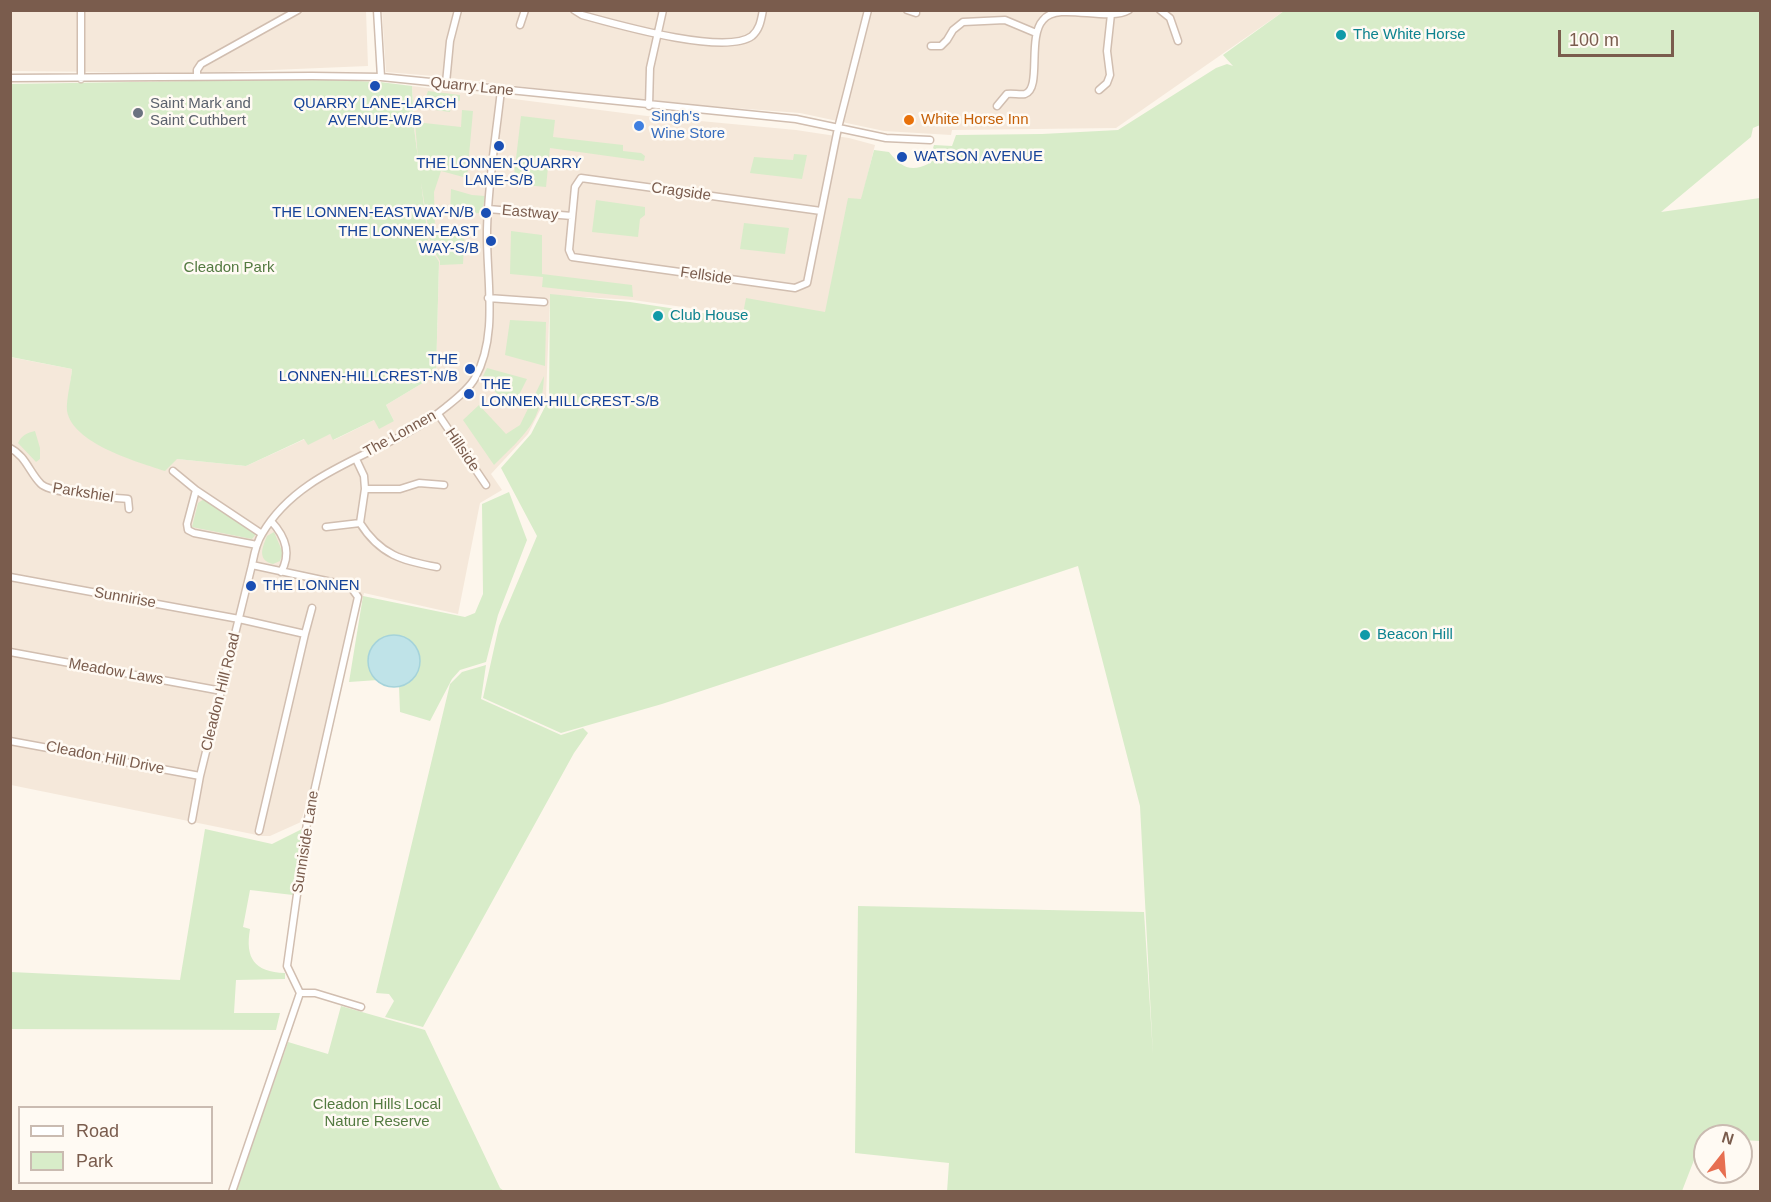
<!DOCTYPE html>
<style>
body{margin:0}
#map{position:relative;width:1771px;height:1202px;overflow:hidden;background:#fdf6ec;font-family:Arial,sans-serif}
canvas{display:block}
.frame{position:absolute;inset:0;border:12px solid #7a5c4d;pointer-events:none}
.legend{position:absolute;left:18px;top:1106px;width:195px;height:78px;box-sizing:border-box;background:#fffaf3;border:2px solid #cabbb1;margin:0;padding:8px 10px;list-style:none;font-size:18px;color:#7a5c4d}
.legend li{display:flex;align-items:center;gap:12px;height:30px}
.legend b{width:30px;border:2px solid #cabbb1}
.north{position:absolute;left:1693px;top:1124px;width:60px;height:60px;box-sizing:border-box;background:#fffaf3;border:2px solid #cabbb1;border-radius:50%;rotate:17deg;font-size:16px;font-weight:700;line-height:24px;text-align:center;color:#7a5c4d}
.north::after{content:'';display:block;margin:auto;width:21px;height:27px;background:#e76f51;clip-path:polygon(50% 0,100% 100%,50% 72%,0 100%)}
.scale{position:absolute;left:1558px;top:30px;width:116px;height:27px;box-sizing:border-box;border:3px solid #7a5c4d;border-top:0;padding-left:8px;font-size:18px;line-height:21px;white-space:nowrap;color:#7a5c4d;-webkit-text-stroke:4px #fffaf3;paint-order:stroke}
</style>
<div id="map">
<canvas width="1771" height="1202"></canvas>
<div class="frame"></div>
<ul class="legend">
<li><b style="height:8px;background:#fff"></b>Road</li>
<li><b style="height:16px;background:#d8ecc9"></b>Park</li>
</ul>
<div class="north">N</div>
<div class="scale">100 m</div>
</div>
<script>
const context = document.querySelector('canvas').getContext('2d');
context.lineJoin = 'round';
function fill(path, color) { context.fillStyle = color; context.fill(path, 'evenodd'); }
function trace(path, color, width, dash) { context.strokeStyle = color; context.lineWidth = width; context.lineCap = dash ? 'butt' : 'round'; context.setLineDash(dash || []); context.stroke(path); }
function drawText(font, color, halo, rows, align = 'center') {
  context.font = font + ' Arial,sans-serif'; context.lineWidth = 5; context.setLineDash([]); context.textBaseline = 'middle'; context.strokeStyle = halo; context.fillStyle = color; for (const [text, x, y, turn = 0] of rows) {
    context.save(); context.translate(x, y); context.rotate((+turn || 0) * Math.PI / 180); context.textAlign = isNaN(turn) ? turn : align; if (halo) context.strokeText(text, 0, 0); context.fillText(text, 0, 0); context.restore();
  }
}
const residential = new Path2D(`
 M11,11H366L368,66L200,73L11,71Z
 M382,11H1284L1116,128L952,130L951,135L884,131L800,113L641,101L434,76L386,72Z
 M412,86L647,116L796,130L849,138L875,145L829,331L743,319L690,308L633,300L550,295L546,398L528,434L491,474L502,490L480,503L458,614L364,593L301,822L270,836H262L11,785L10,357L72,369L67,410L177,459L246,466L305,439L330,434L334,440L374,420L394,421L386,405L436,375L439,263L429,246L414,128Z`);
const green = new Path2D(`
 M1284,11H1760V125L1753,128L1751,137L1661,212L1760,198V1141L1741,1140V1136L1703,1137L1682,1191L947,1192L949,1163L855,1153L858,906L1144,912L1153,1055L1140,806L1078,566L662,704L561,733L483,698L499,626L537,536L501,468L531,434L549,399L550,294L630,302L742,319L746,298L825,312L848,198L861,199L874,150L889,152C900,166 910,173 928,164L934,145L952,146L956,135L1042,134L1118,130L1216,68L1227,64L1233,66L1223,55Z
 M311,79L380,82L412,86L414,128L418,158L415,122L461,127L462,110L473,111L467,178L441,171L434,192L435,229H465L463,264L440,265V261L431,246L421,182L429,246L439,262L436,375L386,405L394,421L379,429L374,420L333,440L330,434L308,445L304,439L246,466L177,459L165,471C138,462 73,444 67,411C66,400 71,381 72,369L11,357V84Z
 M428,91L460,95V101L452,100L450,112L435,110L436,99L426,97Z
 M521,116L555,120L553,137L623,145V151L641,153L645,156L644,161L550,148L546,187L513,184Z
 M794,154L807,155L802,179L750,173L754,157L793,160Z
 M451,189L472,195L485,196L482,213L450,214Z
 M596,200L645,207V215L640,219L638,237L592,232Z
 M744,223L789,228L785,254L740,249Z
 M511,231L542,235V274L632,285L633,297L542,287L543,277L510,274Z
 M510,320L546,322L545,366L505,355Z
 M487,368L527,379L512,409L482,378Z
 M544,376C542,423 525,434 494,465L463,420L479,405L506,434L520,425Z
 M35,431L40,448V459L36,462L18,443C22,435 27,433 35,431Z
 M509,492L527,540L498,615L486,662L460,670L452,679L430,721L400,712L399,686L406,684L419,652C413,641 404,635 391,636L370,652L369,666L378,680L349,682L363,596L465,617L475,613L483,594L482,504Z
 M204,499L209,501L256,534L252,539L192,527L198,503Z
 M274,532L283,553L280,561L273,564C257,560 262,548 267,536Z
 M486,665L481,699L561,735L583,728L588,733L574,753L423,1027L385,1017L394,1001L389,994L376,993L450,684L462,672Z
 M205,829L272,844L302,829L293,895L250,890L243,927L250,929C245,958 254,972 285,973V979L236,980L234,1013H280L276,1030L11,1029V972L180,980Z
 M341,1006L425,1030L500,1188L504,1191H236L288,1042L328,1054Z`);
const water = new Path2D(`
 M368 661a26 26 0 1 1 52 0a26 26 0 1 1-52 0Z`);
const minor = new Path2D(`
 M81,10V79
 M377,10L381,77
 M574,10L582,15C615,24 725,56 752,36C760,29 761,20 763,10
 M907,10L916,13
 M1160,10L1170,18L1178,41
 M520,25L525,10
 M931,46H941L947,40L953,30L963,22L1005,20L1036,33
 M197,77V70L201,64L298,10
 M10,78L312,76L381,77L796,119L886,138L930,140
 M446,83L450,41L458,10
 M1099,90L1107,83L1110,75L1107,51L1111,14
 M649,106L650,68L663,10
 M997,106L1007,94C1012,93 1020,95 1025,94C1042,89 1027,37 1043,20C1058,1 1107,23 1129,10
 M488,209L572,216
 M821,211L581,178L575,187L569,250L572,257L795,288L807,283L838,128L868,10
 M488,298L544,302
 M438,414L486,485
 M10,448C26,456 29,472 41,484C51,494 111,497 128,499L129,509
 M356,459L364,476L365,489L360,523C380,555 403,561 437,567
 M173,471L196,490
 M365,489H400L419,483L444,485
 M271,521C285,536 292,553 281,572
 M326,527L360,523
 M257,545L194,533L188,530L187,524L196,490L262,534
 M10,577L239,619L305,634L259,831
 M305,634L312,608
 M10,652L222,691
 M10,741L200,776
 M192,820L200,776L252,565C254,555 256,543 262,534C302,465 388,455 446,407C456,399 469,389 475,378C499,335 486,278 487,230C488,183 496,136 501,90
 M300,993H315L361,1007
 M232,1192L300,993L287,966L307,823L358,597L350,586L252,565`);
const markers = [
 [1341,35,6,"#0f9aa8"],
 [375,86,6,"#1a4fb4"],
 [138,113,6,"#6b7280"],
 [909,120,6,"#e8710a"],
 [639,126,6,"#3f7fe0"],
 [499,146,6,"#1a4fb4"],
 [902,157,6,"#1a4fb4"],
 [486,213,6,"#1a4fb4"],
 [491,241,6,"#1a4fb4"],
 [658,316,6,"#0f9aa8"],
 [470,369,6,"#1a4fb4"],
 [469,394,6,"#1a4fb4"],
 [251,586,6,"#1a4fb4"],
 [1365,635,6,"#0f9aa8"]
];
const cultureNames = [
 ["The White Horse",1353,35],
 ["Club House",670,316],
 ["Beacon Hill",1377,635]
];
const streetNames = [
 ["Quarry Lane",472,87,6],
 ["Cragside",681,192,8],
 ["Eastway",530,213,5],
 ["Fellside",706,276,8],
 ["The Lonnen",400,434,-29],
 ["Hillside",462,450,56],
 ["Parkshiel",83,493,9],
 ["Sunnirise",125,598,10],
 ["Meadow Laws",116,672,10],
 ["Cleadon Hill Road",221,692,-76],
 ["Cleadon Hill Drive",105,758,11],
 ["Sunniside Lane",306,842,-81]
];
const worshipNames = [
 ["Saint Mark and",150,104],
 ["Saint Cuthbert",150,121]
];
const transitNames = [
 ["QUARRY LANE-LARCH",375,104,"center"],
 ["AVENUE-W/B",375,121,"center"],
 ["WATSON AVENUE",914,157],
 ["THE LONNEN-QUARRY",499,164,"center"],
 ["LANE-S/B",499,181,"center"],
 ["THE LONNEN-EASTWAY-N/B",474,213,"right"],
 ["THE LONNEN-EAST",479,232,"right"],
 ["WAY-S/B",479,249,"right"],
 ["THE",458,360,"right"],
 ["LONNEN-HILLCREST-N/B",458,377,"right"],
 ["THE",481,385],
 ["LONNEN-HILLCREST-S/B",481,402],
 ["THE LONNEN",263,586]
];
const shopNames = [
 ["Singh's",651,117],
 ["Wine Store",651,134]
];
const foodNames = [
 ["White Horse Inn",921,120]
];
const parkNames = [
 ["Cleadon Park",229,268],
 ["Cleadon Hills Local",377,1105],
 ["Nature Reserve",377,1122]
];
fill(residential, '#f5e8da');
fill(green, '#d8ecc9');
fill(water, '#bfe3e8');
trace(water, '#a5d3da', 1.5);
trace(minor, '#d1beb0', 9);
trace(minor, '#fff', 6);
for (const [x, y, r, color] of markers) { const dot = new Path2D(); dot.arc(x, y, r, 0, 2 * Math.PI); context.fillStyle = color; context.fill(dot); trace(dot, '#fffaf3', 2); }
drawText('15px', '#0d838f', '#fffaf3', cultureNames, 'left');
drawText('15px', '#7a5c4d', '#fffaf3', streetNames);
drawText('15px', '#5b616d', '#fffaf3', worshipNames, 'left');
drawText('15px', '#164399', '#fffaf3', transitNames, 'left');
drawText('15px', '#366cbe', '#fffaf3', shopNames, 'left');
drawText('15px', '#c56008', '#fffaf3', foodNames, 'left');
drawText('15px', '#537a41', '#fffaf3', parkNames);
</script>
